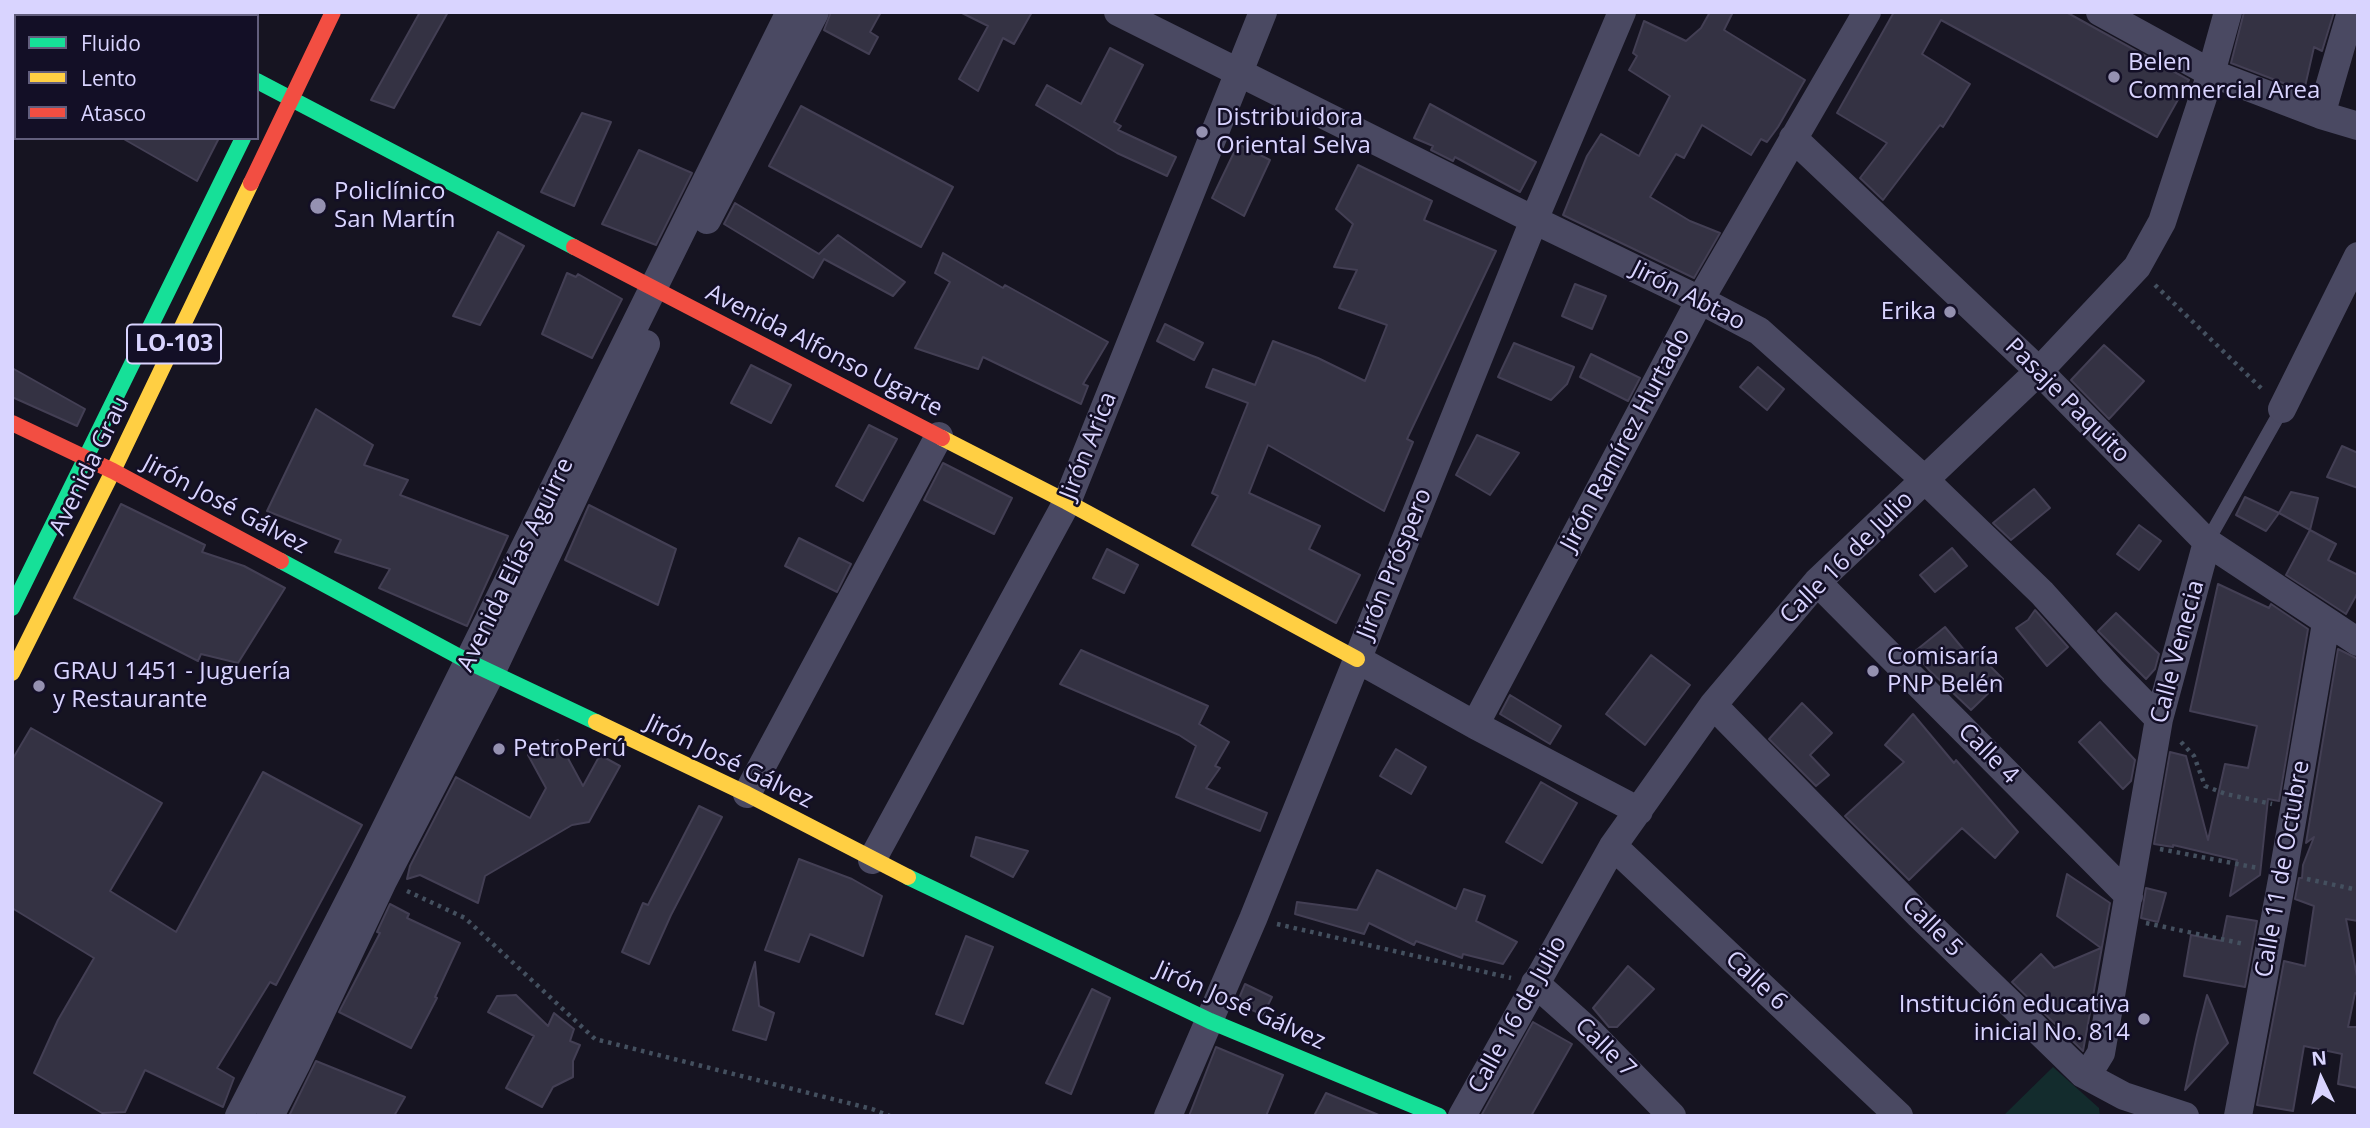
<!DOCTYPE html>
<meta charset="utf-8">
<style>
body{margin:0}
#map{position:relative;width:2370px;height:1128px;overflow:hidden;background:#161421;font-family:"Open Sans",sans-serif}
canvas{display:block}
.frame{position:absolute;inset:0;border:14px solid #d9d4ff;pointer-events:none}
.legend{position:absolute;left:14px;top:14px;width:245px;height:126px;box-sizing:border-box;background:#130f26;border:2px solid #625e7d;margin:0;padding:9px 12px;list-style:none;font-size:21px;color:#d9d4ff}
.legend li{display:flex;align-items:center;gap:14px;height:35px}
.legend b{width:35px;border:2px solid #625e7d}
.north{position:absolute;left:2286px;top:1044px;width:70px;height:70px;-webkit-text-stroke:5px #130f26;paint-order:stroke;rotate:355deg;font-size:19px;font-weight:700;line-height:28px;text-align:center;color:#d9d4ff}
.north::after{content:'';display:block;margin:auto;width:24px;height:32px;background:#d9d4ff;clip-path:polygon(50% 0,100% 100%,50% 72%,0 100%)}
</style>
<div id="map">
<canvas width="2370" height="1128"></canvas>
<div class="frame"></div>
<ul class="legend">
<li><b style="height:9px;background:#16e098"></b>Fluido</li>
<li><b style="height:9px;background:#ffcf43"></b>Lento</li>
<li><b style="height:9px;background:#f24e42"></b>Atasco</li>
</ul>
<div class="north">N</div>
</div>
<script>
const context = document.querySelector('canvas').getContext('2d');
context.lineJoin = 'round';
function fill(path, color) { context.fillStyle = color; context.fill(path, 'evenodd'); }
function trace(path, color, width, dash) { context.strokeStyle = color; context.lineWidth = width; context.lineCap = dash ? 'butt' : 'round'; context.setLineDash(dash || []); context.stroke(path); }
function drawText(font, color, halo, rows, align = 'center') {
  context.font = font + ' "Open Sans",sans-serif'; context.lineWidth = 5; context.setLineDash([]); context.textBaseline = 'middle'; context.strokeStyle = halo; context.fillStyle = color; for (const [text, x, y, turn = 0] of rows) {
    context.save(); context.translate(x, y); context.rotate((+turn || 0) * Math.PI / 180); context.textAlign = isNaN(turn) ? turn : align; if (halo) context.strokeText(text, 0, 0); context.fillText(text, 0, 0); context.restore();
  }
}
const green = new Path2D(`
 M2053,1067L2099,1108L2100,1116H2003Z`);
const building = new Path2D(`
 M420,12H448L394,108L371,100Z
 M831,12H881L870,32L878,37L869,54L824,30Z
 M960,12H1032L1014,44L1003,38L978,91L959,79L988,26Z
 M1710,12H1733L1724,30L1805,80L1778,127L1767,142L1761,139L1751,155L1702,125L1684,158L1676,154L1650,197L1690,221L1720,233L1694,278L1563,215L1587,156L1601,134L1639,156L1670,96L1629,70L1637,56L1633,53L1644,21L1686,41L1701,28Z
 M1894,12H2066L2189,80L2157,137L1941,20L1922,54L1970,84L1943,127L1940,125L1883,200L1860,178L1887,143L1837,113Z
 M2244,12H2334L2322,51L2314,47L2304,91L2231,63Z
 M1110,48L1143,65L1114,122L1121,126L1118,130L1176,157L1167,176L1117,153L1036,105L1047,85L1081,104Z
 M1430,104L1536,162L1520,192L1455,157L1453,161L1431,150L1433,146L1414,138Z
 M801,106L953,187L921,247L769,166Z
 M582,113L611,122L574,206L541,192Z
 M122,138H219L197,181Z
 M1238,144L1270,160L1244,216L1212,198Z
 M639,150L692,173L656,245L602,224Z
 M1358,165L1432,201L1424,220L1496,251L1407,439L1413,442L1384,511L1268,445L1249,493L1320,526L1309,549L1360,575L1336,623L1192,545L1218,496L1212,493L1248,403L1206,387L1213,369L1255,385L1273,341L1318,358L1365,381L1387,325L1339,308L1357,270L1334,267L1353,224L1336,209Z
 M735,203L819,254L838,235L905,282L893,296L824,259L813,278L724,224Z
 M498,232L524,246L480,325L453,316Z
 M943,253L1003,288L1005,285L1108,342L1083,384L1088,386L1081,404L983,357L978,369L915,348L950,282L935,273Z
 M567,273L576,277L578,274L622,299L592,358L542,334Z
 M1575,284L1606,296L1592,329L1562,316Z
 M1165,324L1203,343L1194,360L1157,341Z
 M1514,343L1574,367L1567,384L1551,400L1498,377Z
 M2104,345L2144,381L2109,419L2071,380Z
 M1591,354L1640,378L1628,401L1580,377Z
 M751,365L791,385L771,423L731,403Z
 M1758,367L1784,389L1767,410L1740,387Z
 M12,368L85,409L77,426L12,397Z
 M316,409L373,445L364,465L408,480L400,495L508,536L467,626L379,588L390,569L335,552L341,540L267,511Z
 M869,425L897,439L863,501L836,486Z
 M1477,435L1519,453L1490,495L1456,475Z
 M2342,446L2358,453V488L2327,477Z
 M943,463L1012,498L994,534L924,500Z
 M2034,489L2050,508L2011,540L1993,523Z
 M2291,492L2318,498L2310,530L2279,513Z
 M2245,497L2279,513L2266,531L2236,515Z
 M121,504L205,545L202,552L244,566L285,588L238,663L201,654L198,661L74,598Z
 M589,505L676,549L658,605L565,560Z
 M2139,525L2161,541L2139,570L2117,554Z
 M2310,530L2336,544L2328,560L2358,575V592L2346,614L2286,575Z
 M799,538L851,564L837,592L785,566Z
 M1952,548L1967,566L1935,592L1920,575Z
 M1107,549L1138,565L1124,593L1093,578Z
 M2218,584L2269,608L2271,604L2308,629L2279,801L2268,799L2260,875L2230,896L2237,860L2173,845V847L2154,844L2170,752L2186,756L2208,840L2225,764L2248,768L2257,726L2190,711Z
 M2035,610L2068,647L2047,666L2016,628L2028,620Z
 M2116,613L2159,654L2155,669L2146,679L2098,631Z
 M1945,627L1973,661L1979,655L2003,679L1971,710L1929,670L1914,652Z
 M2338,649L2358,659V921L2346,919L2358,982V994L2355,993L2348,1027H2358V1088L2338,1084L2342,1054L2304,1046L2293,1111L2257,1105L2284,961L2305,966L2314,906L2295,899L2299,878H2302L2303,865L2314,837L2306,843Z
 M1081,650L1208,706L1199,724L1229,742L1215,766L1220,768L1206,788L1267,813L1260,831L1176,797L1196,746L1179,735L1060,684Z
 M1651,655L1690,685L1645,745L1606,714Z
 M1510,695L1561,726L1550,744L1500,714Z
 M1802,703L1832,733L1810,755L1829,775L1816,786L1769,739Z
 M1913,714L1954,763L1956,760L2018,832L1995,858L1962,828L1909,880L1845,816L1904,762L1885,745Z
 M2100,722L2135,760L2131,781L2123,789L2079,742Z
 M31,728L162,803L110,891L176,932L263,772L362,825L276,985L270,982L217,1068L234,1078L223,1107L145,1070L125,1112L102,1113L34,1073L58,1020L94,958L12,908V760Z
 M558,740L583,786L600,755L620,766L589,822L572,825L485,876L478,903L420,875L407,879L410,866L456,777L530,818L546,788L528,755Z
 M1396,749L1426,767L1411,794L1380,776Z
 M1541,782L1577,803L1542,863L1506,842Z
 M699,806L722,817L671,915L649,964L622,952L643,903L648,905Z
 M976,837L1028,851L1013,877L971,856Z
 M799,859L852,879L882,896L863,956L810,934L799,962L765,950Z
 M1377,870L1456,909L1464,889L1485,896L1476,921L1517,942L1503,964L1463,954L1462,958L1416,941L1414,945L1369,923L1364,934L1295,914L1297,902L1357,910Z
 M2067,874L2110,903L2083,1051L2012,982L2041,954L2054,968L2101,948L2057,916Z
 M2146,888L2166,893L2158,922L2141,918Z
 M390,904L409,914L407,918L460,943L435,997L437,998L411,1048L339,1012L380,933L377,932Z
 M2227,916L2257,921L2245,987L2184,976L2191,935L2222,941Z
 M966,936L993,947L963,1024L936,1014Z
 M755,962L759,1006L774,1013L766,1040L733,1030Z
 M1628,966L1654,989L1617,1027H1609L1593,1008Z
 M1245,984L1272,997L1263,1015L1237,1003Z
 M1092,989L1110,998L1071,1094L1046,1083Z
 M516,995L548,1026L554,1013L574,1029L570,1041L580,1045L573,1061V1077L553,1087L542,1107L506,1088L534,1036L488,1012L497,996Z
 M2207,995L2228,1043L2185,1090L2197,1035Z
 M1533,1022L1572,1044L1531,1116H1481Z
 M1216,1047L1283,1075L1266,1116H1189Z
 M316,1061L405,1097L394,1116H289Z
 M1326,1093L1381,1116H1314Z`);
const path = new Path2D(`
 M2155,285L2264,391
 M2181,742L2194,756L2205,786L2226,794L2272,804
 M2160,849L2258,868
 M2307,879L2358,890
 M407,891L465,918L595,1039L872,1109L890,1116
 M2146,923L2244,944
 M1277,924L1511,978`);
const lane = new Path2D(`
 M2207,542L2282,409`);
const street = new Path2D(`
 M1118,12L1534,220L1700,300L1759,331L1925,480L2042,593L2113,672L2159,719
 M2100,12L2211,73L2321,115L2358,126
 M2321,115L2351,12
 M1793,138L2039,371L2207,542L2358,642
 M707,220L815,12
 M2282,409L2358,256
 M1817,582L2129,896
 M1357,659L1475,725L1639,811
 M1713,705L1919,915L2083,1074L2124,1096L2185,1116
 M1475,725L1700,300L1867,12
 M747,794L939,436
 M1613,846L1899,1116
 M872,860L1067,502L1263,12
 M1535,983L1592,1034L1672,1116
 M2083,1074L2093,1066L2101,1053L2159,719L2207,542
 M239,1116L364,872L790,12
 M270,1116L296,1065L383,881L491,673L646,344
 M1168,1116L1253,919L1534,220L1622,12
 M1462,1116L1613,846L1713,705L1817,582L2039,371L2137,267L2162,222L2211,73L2228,12
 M2238,1116L2283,874L2326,623`);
const fast = new Path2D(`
 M119,12L126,16
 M163,12L170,16
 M257,81L574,247
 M281,561L469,662L596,722
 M12,608L243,138
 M908,877L1210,1021L1439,1116`);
const slow = new Path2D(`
 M942,438L1067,502L1357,659
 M12,673L113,471L251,183
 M596,722L747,794L908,877`);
const jam = new Path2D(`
 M251,183L333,12
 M574,247L942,438
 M12,423L113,471L281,561`);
const markers = [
 [2114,77,7,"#9591b1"],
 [1202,132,7,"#9591b1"],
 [318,206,9,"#9591b1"],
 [1950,312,7,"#9591b1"],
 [1873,671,7,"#9591b1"],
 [39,686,7,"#9591b1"],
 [499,749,7,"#9591b1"],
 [2144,1019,7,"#9591b1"]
];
const shields = [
 [174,344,94]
];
const shieldNames = [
 ["LO-103",174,344]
];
const poiNames = [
 ["Belen",2128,63],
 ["Commercial Area",2128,91],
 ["Distribuidora",1216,118],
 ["Oriental Selva",1216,146],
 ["Policlínico",334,192],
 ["San Martín",334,220],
 ["Erika",1936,312,"right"],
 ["Comisaría",1887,657],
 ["PNP Belén",1887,685],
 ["GRAU 1451 - Juguería",53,672],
 ["y Restaurante",53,700],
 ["PetroPerú",513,749],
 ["Institución educativa",2130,1005,"right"],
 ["inicial No. 814",2130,1033,"right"]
];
const streetNames = [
 ["Jirón Abtao",1688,296,27],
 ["Avenida Alfonso Ugarte",824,351,27],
 ["Pasaje Paquito",2067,401,45],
 ["Jirón Ramírez Hurtado",1626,440,-62],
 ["Jirón Arica",1089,446,-68],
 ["Avenida Grau",90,466,-64],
 ["Jirón José Gálvez",225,505,28],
 ["Calle 16 de Julio",1847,558,-45],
 ["Jirón Próspero",1395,564,-68],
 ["Avenida Elías Aguirre",516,565,-64],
 ["Calle Venecia",2178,652,-75],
 ["Calle 4",1988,754,45],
 ["Jirón José Gálvez",729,762,26],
 ["Calle 11 de Octubre",2283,869,-80],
 ["Calle 5",1932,927,45],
 ["Calle 6",1756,981,43],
 ["Jirón José Gálvez",1240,1006,24],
 ["Calle 16 de Julio",1518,1015,-61],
 ["Calle 7",1605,1048,44]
];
fill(green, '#132c2d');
fill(building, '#343243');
trace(building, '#433f54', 2);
trace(path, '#44505f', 4.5, [3.5, 5]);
trace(lane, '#4a4962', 14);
trace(street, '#4a4962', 28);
trace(fast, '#16e098', 16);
trace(slow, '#ffcf43', 16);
trace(jam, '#f24e42', 16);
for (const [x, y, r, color] of markers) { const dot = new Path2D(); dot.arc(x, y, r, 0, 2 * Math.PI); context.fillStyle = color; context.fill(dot); trace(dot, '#130f26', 2.5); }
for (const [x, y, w] of shields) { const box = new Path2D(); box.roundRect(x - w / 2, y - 19.5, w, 39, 5); context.fillStyle = '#130f26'; context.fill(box); trace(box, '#d9d4ff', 2); }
drawText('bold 23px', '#d9d4ff', null, shieldNames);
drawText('24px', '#d9d4ff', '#130f26', poiNames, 'left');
drawText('24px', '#d9d4ff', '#130f26', streetNames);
</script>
